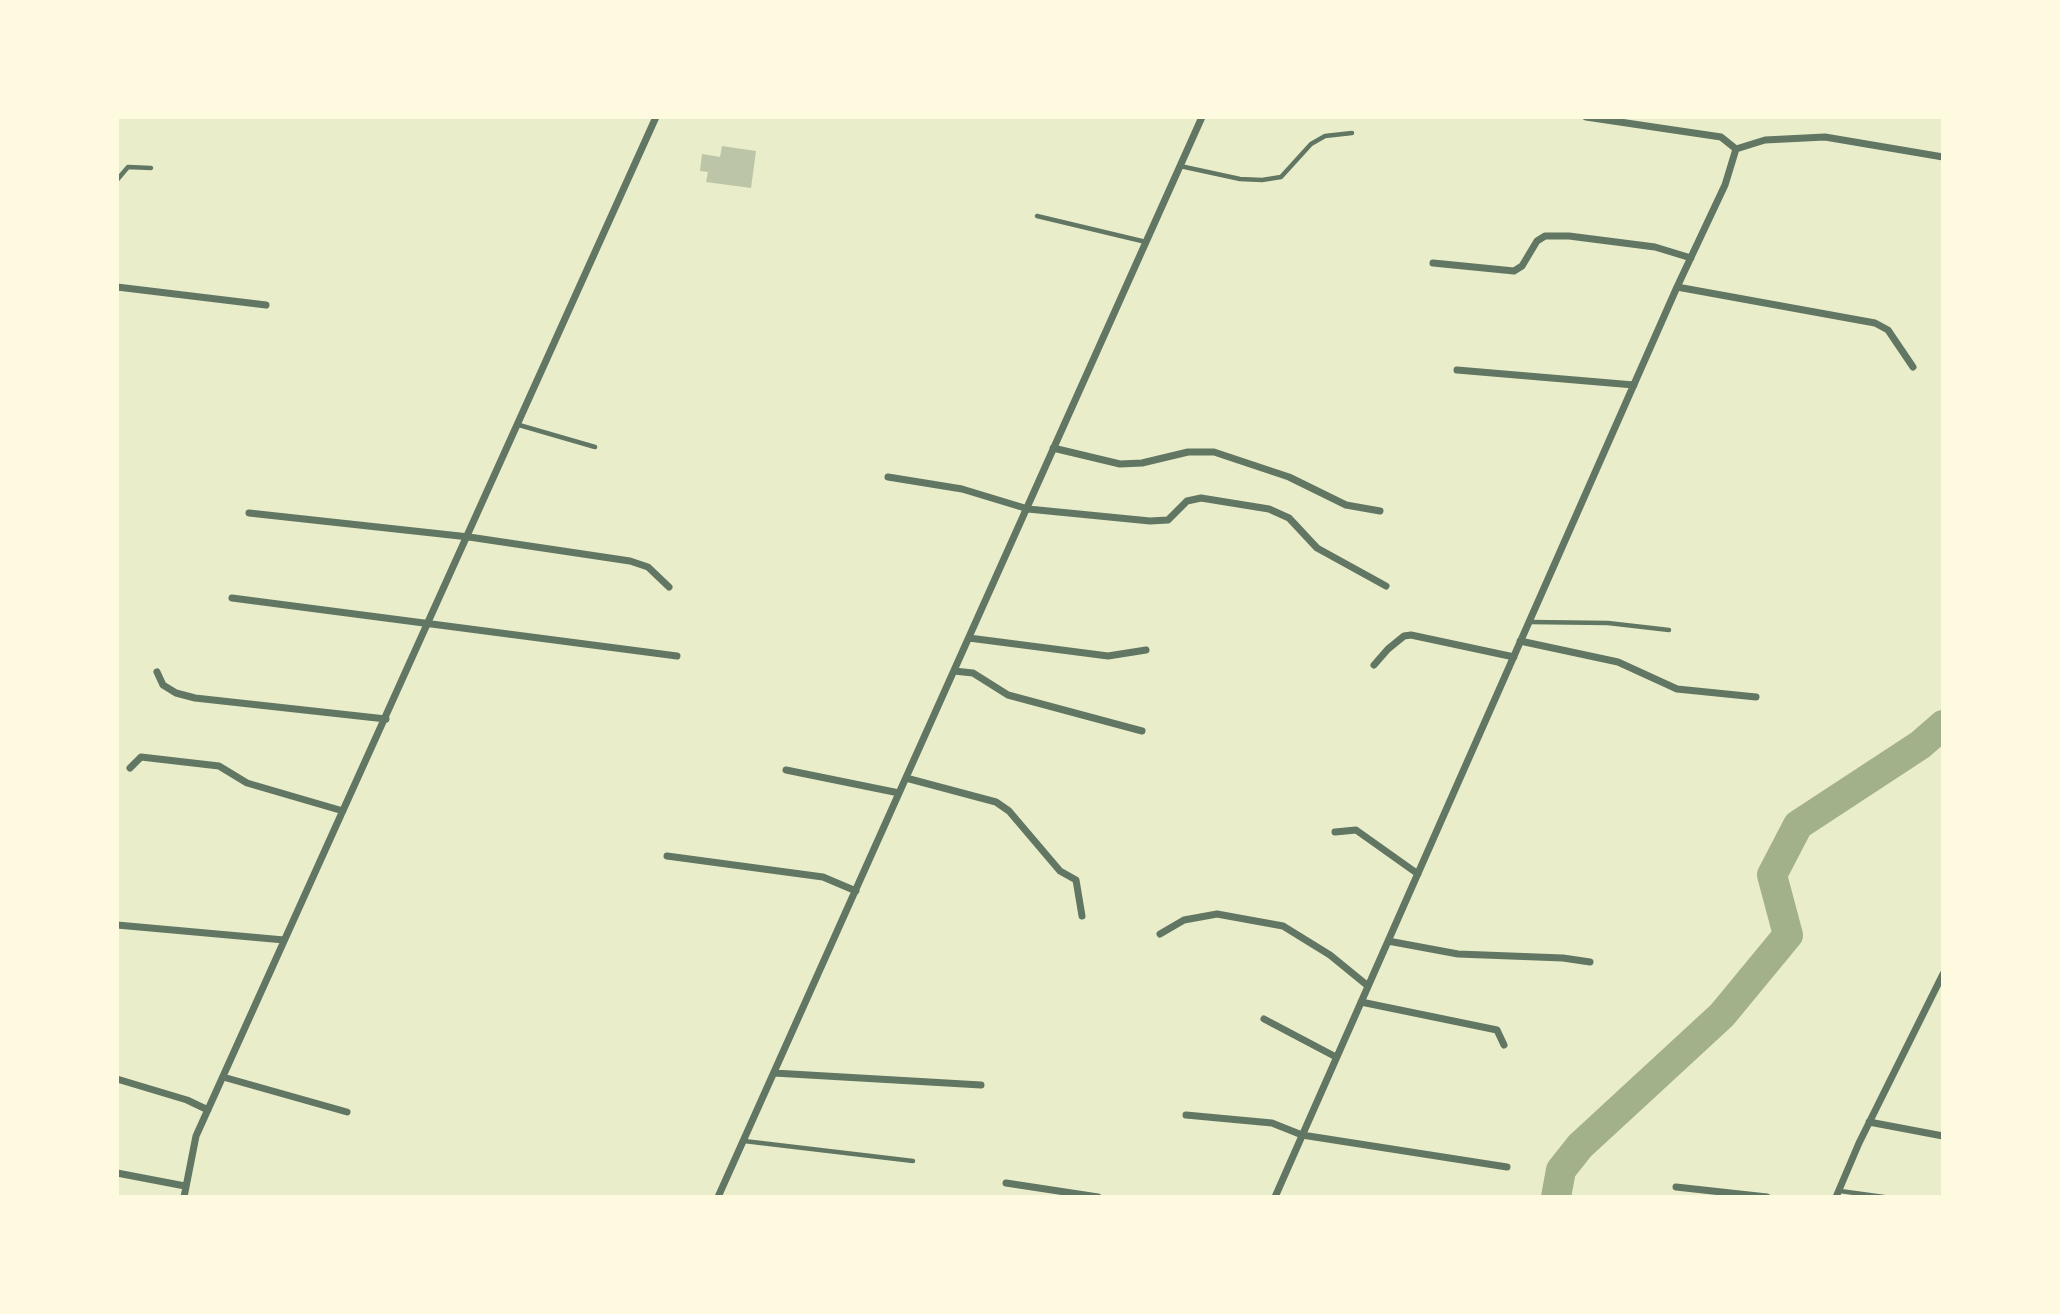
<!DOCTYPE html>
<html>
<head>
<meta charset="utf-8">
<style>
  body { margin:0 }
  #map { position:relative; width:2060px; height:1314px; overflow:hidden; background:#e9edc9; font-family:"Source Sans 3",sans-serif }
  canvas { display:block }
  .frame { position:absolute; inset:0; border:119px solid #fefae0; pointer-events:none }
</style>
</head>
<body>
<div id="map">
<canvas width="2060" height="1314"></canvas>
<div class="frame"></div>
</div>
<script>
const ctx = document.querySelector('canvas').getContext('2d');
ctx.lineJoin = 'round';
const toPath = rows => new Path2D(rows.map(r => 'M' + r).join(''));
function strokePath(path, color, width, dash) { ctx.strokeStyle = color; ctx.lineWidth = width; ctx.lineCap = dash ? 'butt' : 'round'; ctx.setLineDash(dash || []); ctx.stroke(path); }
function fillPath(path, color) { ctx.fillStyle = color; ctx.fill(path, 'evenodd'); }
strokePath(toPath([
  [1556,1197,1561,1170,1580,1146,1722,1015,1788,935,1772,875,1798,825,1920,745,1943,725]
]), '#a3b18a', 30);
fillPath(toPath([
  [722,146,756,151,751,188,706,182,708,172,700,171,702,154,720,157]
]), '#bcc5a7');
strokePath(toPath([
  [1180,166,1240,179,1262,180,1281,177,1311,144,1325,136,1352,133],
  [117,180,128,167,151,168],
  [1037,216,1146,242],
  [519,425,595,447],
  [1530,622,1608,623,1669,630],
  [744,1141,913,1161],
  [1840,1191,1884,1197]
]), '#617663', 4.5);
strokePath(toPath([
  [1586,117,1721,137,1736,149],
  [1736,149,1765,140,1825,137,1943,157],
  [1433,263,1514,271,1522,266,1537,241,1545,236,1569,236,1655,247,1691,258],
  [117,287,266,305],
  [1677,287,1875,323,1888,330,1913,367],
  [1457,370,1634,385],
  [1053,448,1120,464,1142,463,1188,452,1214,452,1289,477,1346,505,1380,511],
  [888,477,962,489,1028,509,1150,521,1168,520,1187,501,1201,498,1269,509,1289,518,1317,548,1386,586],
  [249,513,469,537,630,561,648,567,669,587],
  [232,598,677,656],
  [969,638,1108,656,1146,650],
  [1520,641,1618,662,1677,689,1756,697],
  [1374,665,1388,649,1404,636,1411,635,1514,657],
  [954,671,973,673,1008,695,1142,731],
  [157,672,163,685,176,693,195,698,386,719],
  [130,768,141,757,219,766,247,783,343,811],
  [786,770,899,793],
  [906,778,996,802,1009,811,1060,871,1076,880,1082,916],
  [1335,832,1356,830,1418,874],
  [667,856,823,877,856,891],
  [117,925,284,940],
  [1160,934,1184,920,1217,914,1283,926,1330,955,1368,986],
  [1388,941,1458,954,1563,958,1590,962],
  [1361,1002,1497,1030,1504,1045],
  [1264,1019,1336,1057],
  [774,1073,981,1085],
  [223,1077,347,1112],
  [117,1079,187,1100,208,1110],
  [1186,1115,1272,1123,1302,1135,1507,1167],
  [1869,1122,1943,1136],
  [117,1173,185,1186],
  [1006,1183,1098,1197],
  [1676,1187,1767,1197],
  [184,1197,196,1136,656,117],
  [718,1197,1202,117],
  [1275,1197,1677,287,1725,185,1736,149],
  [1836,1197,1859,1143,1943,974]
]), '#617663', 7);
</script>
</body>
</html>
